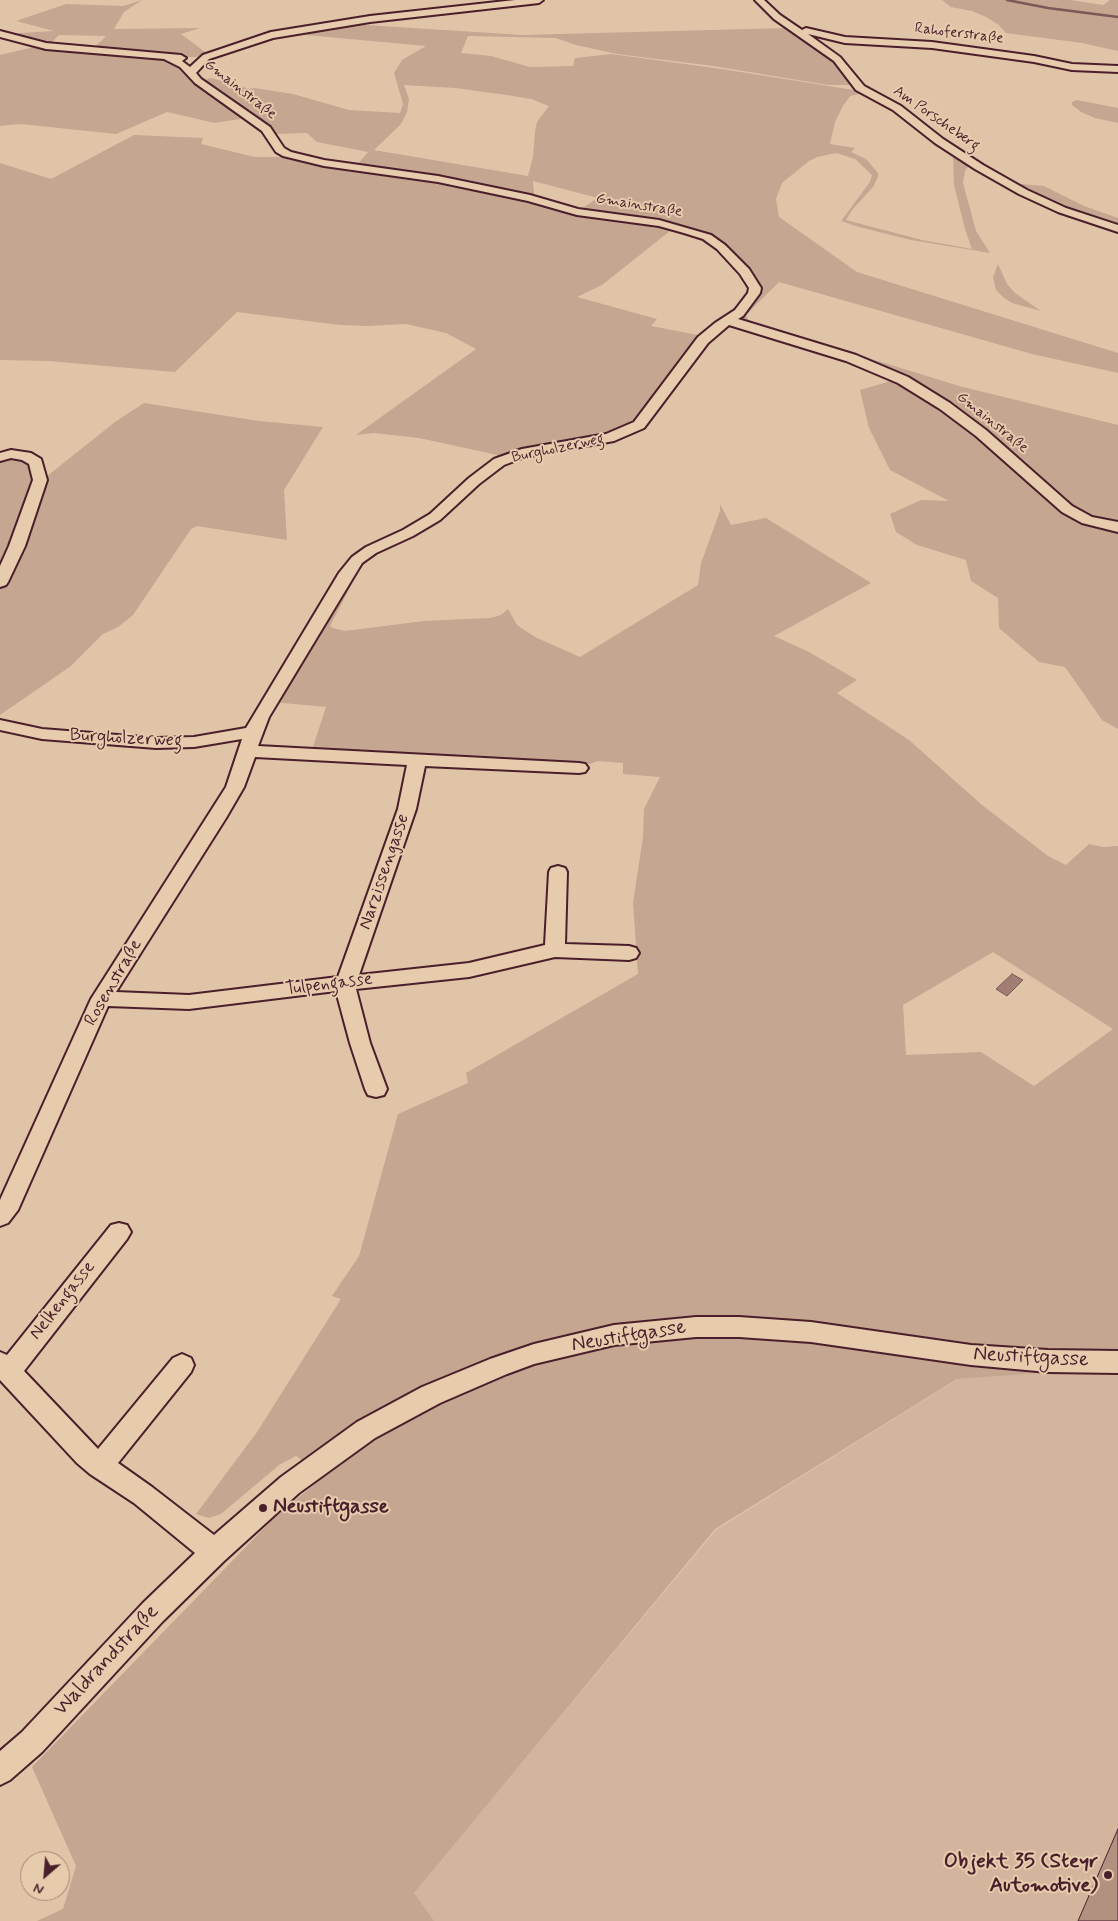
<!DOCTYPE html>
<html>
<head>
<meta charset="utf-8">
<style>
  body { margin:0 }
  #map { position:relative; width:1118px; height:1921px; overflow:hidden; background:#e0c4a8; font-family:Mynerve,sans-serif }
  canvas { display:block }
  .north { position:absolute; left:20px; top:1851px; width:50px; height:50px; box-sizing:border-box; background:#e6cbad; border:1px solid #a88679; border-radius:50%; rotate:207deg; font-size:14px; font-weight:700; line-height:20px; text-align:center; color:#4a1f2b }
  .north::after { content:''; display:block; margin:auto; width:18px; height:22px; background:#4a1f2b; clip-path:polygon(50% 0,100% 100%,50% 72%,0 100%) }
</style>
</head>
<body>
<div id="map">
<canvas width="1118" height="1921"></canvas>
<div class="north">N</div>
</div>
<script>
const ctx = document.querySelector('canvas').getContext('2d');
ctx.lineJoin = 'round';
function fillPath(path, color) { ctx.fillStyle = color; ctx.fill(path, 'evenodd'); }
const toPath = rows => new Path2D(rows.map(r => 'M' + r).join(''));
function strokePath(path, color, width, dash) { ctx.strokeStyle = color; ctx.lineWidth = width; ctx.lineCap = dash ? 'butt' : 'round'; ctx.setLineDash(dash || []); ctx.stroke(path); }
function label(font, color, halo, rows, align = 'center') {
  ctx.font = font + ' Mynerve,sans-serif'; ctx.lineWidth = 4; ctx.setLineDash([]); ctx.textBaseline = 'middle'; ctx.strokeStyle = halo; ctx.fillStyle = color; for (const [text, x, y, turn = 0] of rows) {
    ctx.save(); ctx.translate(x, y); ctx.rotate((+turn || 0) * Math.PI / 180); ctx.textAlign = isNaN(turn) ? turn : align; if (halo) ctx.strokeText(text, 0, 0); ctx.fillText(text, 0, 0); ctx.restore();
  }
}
fillPath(toPath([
  [1118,1365,1118,1921,433,1921,413,1893,716,1530,958,1379]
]), '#d2b59c');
fillPath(toPath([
  [142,0,124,12,114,29,200,28,181,34,209,55,194,57,172,57,93,49,106,36,59,35,49,45,4,34,54,31,16,21,66,4,123,6],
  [942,0,1070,0,1103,5,1110,0,1118,0,1118,51,1082,43,1006,33,999,25,986,17,972,11,951,7],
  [350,24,522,35,787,28,830,56,854,85,828,85,713,66,617,54,576,45,556,38,468,36,461,53,491,56,530,67,573,66,575,58,611,54,722,69,860,91,863,93,850,96,843,106,835,122,830,144,855,148,851,152,866,159,878,173,878,177,873,187,852,210,846,220,922,240,972,249,965,229,954,185,953,156,949,149,970,163,965,171,963,183,976,231,990,253,911,240,859,227,841,221,870,182,872,175,855,159,836,153,817,157,809,161,782,183,776,199,779,217,857,272,1118,353,1118,373,1032,354,779,282,746,315,749,321,959,386,1118,425,1118,522,1091,517,1077,509,955,409,911,381,750,326,742,317,758,291,709,236,665,223,578,211,598,198,533,181,534,194,521,195,356,166,368,152,317,142,307,133,274,134,201,81,211,78,250,89,254,88,293,94,349,110,400,113,403,104,394,73,402,60,426,46,295,34,279,36,255,42,228,53,225,52,262,38],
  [404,85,455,88,507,95,531,99,549,106,537,122,535,132,533,157,528,176,374,150,401,124,407,112,409,99],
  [38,46,167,60,176,64,246,118,215,123,167,112,116,134,21,124,0,126,0,55],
  [1077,100,1118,108,1118,123,1095,118,1081,112,1072,105,1072,102],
  [134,135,203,138,201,144,255,157,291,157,404,174,515,196,570,212,675,227,602,285,577,297,657,319,651,326,703,336,643,414,625,430,502,456,419,438,374,433,356,435,476,349,446,333,406,324,368,326,340,325,237,312,175,372,48,361,0,360,0,163,51,179],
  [1010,183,1044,186,1084,206,1118,218,1118,228,1084,218],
  [998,264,1007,284,1015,293,1041,311,1012,303,1003,297,996,290,993,277],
  [894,380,942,407,1075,518,1118,529,1118,729,1102,720,1065,667,1039,662,999,628,998,598,971,581,966,560,917,545,896,532,890,514,921,500,949,501,890,470,869,428,860,390],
  [144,403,259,421,323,427,284,490,287,540,197,526,191,529,133,615,118,627,103,634,71,666,0,715,0,455,30,453,44,461,46,477,115,422],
  [720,504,731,525,766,518,871,583,774,636,809,652,857,680,837,693,909,740,982,805,1048,856,1066,865,1089,844,1103,847,1118,846,1118,1367,957,1379,715,1529,414,1893,434,1921,37,1921,63,1909,76,1866,32,1767,272,1520,324,1476,296,1456,279,1465,221,1514,209,1518,196,1514,257,1432,341,1299,332,1296,359,1256,398,1114,468,1083,466,1073,638,974,633,903,643,837,644,809,660,777,623,774,623,763,598,761,590,764,312,750,326,707,273,702,358,566,356,576,330,626,333,628,345,631,424,621,490,618,501,615,508,609,517,625,535,637,580,657,698,585,701,563,720,511],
  [993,952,1113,1029,1034,1086,981,1052,906,1055,903,1005]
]), '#c4a691');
const water = toPath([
  [1012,974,1023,980,1007,996,996,989,1012,974]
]);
fillPath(water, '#a07e73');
strokePath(water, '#7e5856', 1);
strokePath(toPath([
  [1007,0,1048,8,1118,17]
]), '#7e5856', 2.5);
const building = toPath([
  [1118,1829,1118,1921,1078,1921,1118,1829]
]);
fillPath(building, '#b29181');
strokePath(building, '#4a1f2b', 1);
const minor = toPath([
  [515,0,543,0,539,3,370,22,273,38,209,59,196,73,201,79,270,127,284,148,291,152,324,160,438,176,530,195,578,209,659,220,711,235,725,245,749,269,761,288,760,293,743,316,738,319,856,355,908,377,950,403,986,430,1072,506,1092,517,1118,522,1118,532,1082,523,1062,512,976,436,940,409,898,383,846,361,729,325,708,343,644,428,614,441,525,457,504,465,479,484,440,520,413,536,376,553,362,563,269,717,258,746,579,763,585,764,588,768,585,772,579,773,425,766,416,809,359,975,469,963,545,945,549,872,551,868,558,866,565,868,567,872,565,944,629,946,636,948,639,953,636,958,629,960,555,957,469,977,356,989,370,1043,387,1089,384,1095,376,1097,368,1095,365,1089,350,1043,336,991,189,1009,108,1006,18,1210,8,1223,0,1226,0,1200,91,999,226,787,242,739,194,747,156,748,42,739,0,730,0,720,42,729,156,738,194,737,246,728,339,573,352,557,366,547,403,530,430,514,469,478,494,459,522,449,606,434,634,422,698,337,715,323,735,310,748,293,749,288,740,274,717,249,703,239,684,233,659,226,577,215,528,201,438,182,324,166,283,156,276,152,262,131,195,83,180,67,164,59,46,49,0,37,0,31,46,43,181,55,186,58,182,61,190,67,203,55,271,32,370,16,515,0],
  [255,757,407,765,398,809,338,977,189,995,116,992,226,818,244,787,255,757],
  [755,0,764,0,780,15,802,30,806,28,845,37,932,42,1034,56,1072,64,1118,66,1118,72,1072,70,1034,62,932,48,845,43,808,34,840,57,864,86,901,106,943,139,983,165,1027,190,1066,208,1118,225,1118,232,1058,212,1019,194,975,169,935,143,893,110,856,90,834,61,774,19,755,0],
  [11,450,31,453,41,459,47,480,25,546,8,582,6,585,0,587,0,566,9,546,33,480,29,464,22,460,11,458,0,461,0,453,11,450],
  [119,1223,127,1225,131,1232,127,1239,24,1371,98,1449,173,1358,182,1354,191,1358,194,1365,191,1372,118,1463,152,1487,214,1535,281,1477,357,1422,422,1387,490,1359,534,1344,614,1325,696,1317,739,1317,811,1322,971,1345,1048,1350,1118,1351,1118,1373,1048,1372,971,1365,811,1342,739,1337,696,1337,614,1345,534,1364,507,1374,440,1403,375,1438,299,1493,224,1561,163,1621,42,1752,10,1780,0,1785,0,1751,22,1732,143,1603,195,1553,134,1503,90,1474,77,1463,0,1380,0,1352,7,1355,111,1225,119,1223]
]);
strokePath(minor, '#4a1f2b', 4);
fillPath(minor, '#e6cbad');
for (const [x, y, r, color] of [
  [263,1508,5,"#4a1f2b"],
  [1108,1875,5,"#4a1f2b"]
]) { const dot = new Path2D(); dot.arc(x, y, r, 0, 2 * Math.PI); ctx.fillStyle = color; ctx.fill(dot); strokePath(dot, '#e6cbad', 2); }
label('15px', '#4a1f2b', '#e6cbad', [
  ["Rahoferstraße",959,34,7],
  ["Gmainstraße",240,90,38],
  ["Am Porscheberg",936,119,35],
  ["Gmainstraße",639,206,9],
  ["Gmainstraße",992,423,39],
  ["Burgholzerweg",558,449,-12]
]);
label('18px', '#4a1f2b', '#e6cbad', [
  ["Burgholzerweg",126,739,3],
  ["Narzissengasse",385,872,-71],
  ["Rosenstraße",114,983,-60],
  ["Tulpengasse",329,985,-7],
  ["Nelkengasse",63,1301,-52]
]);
label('21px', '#4a1f2b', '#e6cbad', [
  ["Neustiftgasse",629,1337,-9],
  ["Neustiftgasse",1031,1358,3],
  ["Waldrandstraße",107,1661,-47]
]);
label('bold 21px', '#4a1f2b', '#e6cbad', [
  ["Neustiftgasse",273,1508],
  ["Objekt 35 (Steyr",1098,1863,"right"],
  ["Automotive)",1098,1887,"right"]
], 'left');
</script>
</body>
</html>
